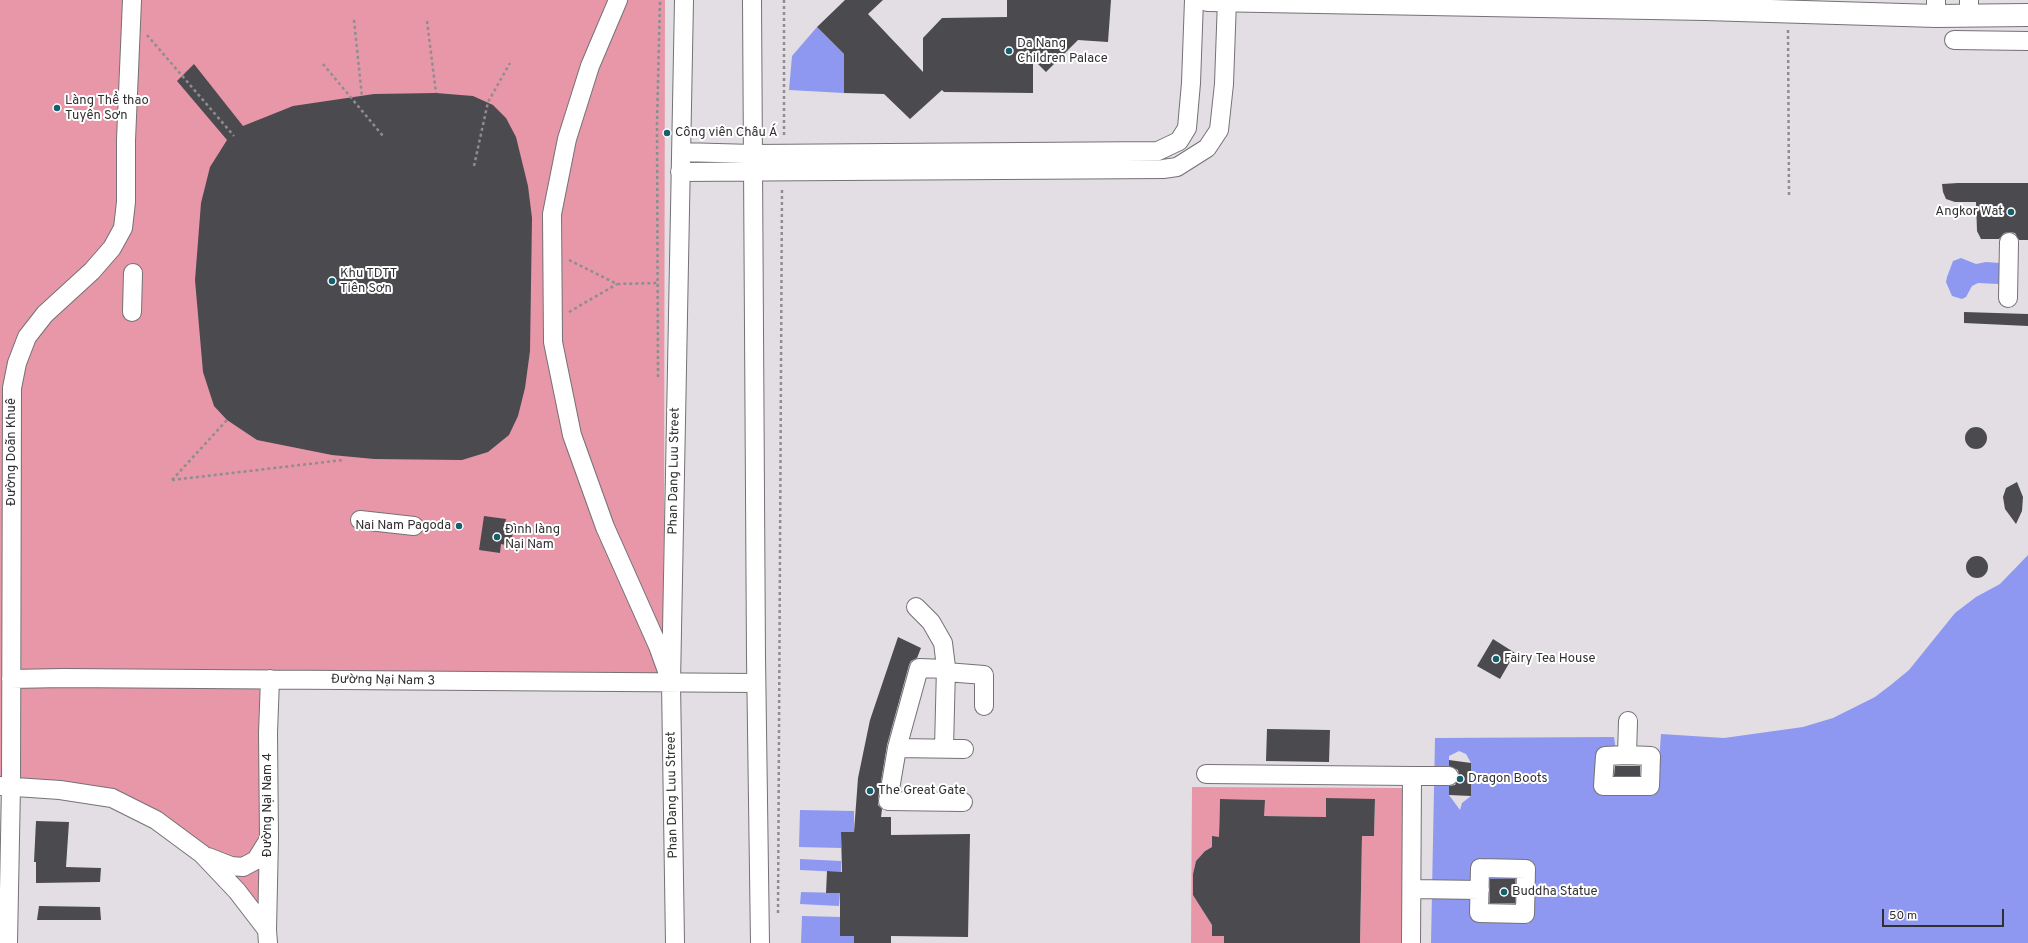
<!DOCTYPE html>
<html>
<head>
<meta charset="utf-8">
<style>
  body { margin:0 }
  #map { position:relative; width:2028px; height:943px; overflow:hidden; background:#e3dee3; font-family:Overpass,sans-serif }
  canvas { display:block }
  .scale { position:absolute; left:1882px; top:909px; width:122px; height:18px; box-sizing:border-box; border:2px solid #312f31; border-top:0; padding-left:5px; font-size:12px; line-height:14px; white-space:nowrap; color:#312f31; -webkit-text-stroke:3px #fff; paint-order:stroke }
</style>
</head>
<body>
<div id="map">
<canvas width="2028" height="943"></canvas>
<div class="scale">50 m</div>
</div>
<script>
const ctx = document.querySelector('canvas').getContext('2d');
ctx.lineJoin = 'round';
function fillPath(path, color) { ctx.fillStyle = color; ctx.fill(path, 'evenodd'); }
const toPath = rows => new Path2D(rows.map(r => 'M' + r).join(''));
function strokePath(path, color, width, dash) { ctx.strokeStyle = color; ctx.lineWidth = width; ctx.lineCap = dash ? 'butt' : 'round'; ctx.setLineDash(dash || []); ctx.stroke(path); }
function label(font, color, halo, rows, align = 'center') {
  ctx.font = font + ' Overpass,sans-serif'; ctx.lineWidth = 4; ctx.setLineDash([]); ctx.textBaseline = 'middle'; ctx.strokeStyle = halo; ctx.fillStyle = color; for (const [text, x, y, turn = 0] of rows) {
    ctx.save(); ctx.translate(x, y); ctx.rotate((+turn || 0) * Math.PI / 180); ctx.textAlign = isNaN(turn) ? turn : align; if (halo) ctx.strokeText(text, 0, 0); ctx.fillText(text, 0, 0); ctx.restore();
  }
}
fillPath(toPath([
  [0,0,665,0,664,534,662,675,265,672,259,911,114,791,0,779],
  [1192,787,1403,788,1402,943,1360,943,1362,836,1374,836,1375,799,1326,799,1326,817,1264,816,1264,800,1220,799,1219,830,1224,837,1212,837,1212,847,1205,851,1196,861,1193,874,1193,894,1212,925,1224,936,1224,943,1191,943]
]), '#e797a7');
fillPath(toPath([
  [817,27,844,54,844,93,789,90,792,56],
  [1961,258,1976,264,1986,262,2000,263,1999,284,1978,283,1972,286,1966,297,1962,299,1952,296,1946,282,1947,277,1953,261],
  [2028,555,2028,943,1431,943,1435,738,1614,737,1616,751,1597,751,1598,792,1657,791,1661,734,1724,738,1803,727,1833,718,1875,697,1892,684,1909,670,1955,613,1976,597,2000,584],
  [800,810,854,811,854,832,841,832,841,848,799,847],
  [800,859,841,861,841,872,800,870],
  [801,892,840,893,839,906,800,904],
  [802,916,841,917,840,936,854,936,854,943,801,943]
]), '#8e98f0');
fillPath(toPath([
  [1459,751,1466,754,1471,763,1471,796,1462,803,1460,810,1449,795,1449,756]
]), '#e3dee3');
fillPath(toPath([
  [845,0,883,0,868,14,923,72,923,38,942,18,1007,17,1007,0,1111,0,1108,42,1078,40,1046,72,1033,59,1033,93,944,92,942,90,910,119,884,94,844,93,844,54,817,27],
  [194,64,243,126,293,106,374,94,436,93,473,96,493,105,506,118,516,137,528,186,532,218,530,351,525,388,518,416,509,435,488,452,462,460,374,459,332,455,257,440,227,420,214,406,203,372,195,280,201,203,210,167,227,140,177,81],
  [1958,183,2028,183,2028,240,2019,240,2015,233,2010,232,2004,233,1999,239,1981,239,1977,231,1976,202,1955,202,1946,199,1943,192,1942,184],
  [1964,312,2028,314,2028,326,1964,323],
  '1965 438a11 11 0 1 1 22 0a11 11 0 1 1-22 0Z',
  [2017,482,2023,497,2022,511,2016,524,2005,509,2003,497,2006,488],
  [484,516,506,519,504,529,513,530,511,546,501,544,500,553,479,550],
  '1966 567a11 11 0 1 1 22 0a11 11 0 1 1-22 0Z',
  [898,637,921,648,917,658,911,661,909,665,887,745,878,799,878,805,882,809,881,817,891,817,891,835,970,834,968,937,891,936,891,943,854,943,854,936,840,936,840,893,826,893,827,871,842,872,841,832,854,832,858,778,870,720],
  [1493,639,1515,653,1500,679,1477,666],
  [1267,729,1330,730,1329,762,1266,761],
  [1449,760,1471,763,1471,796,1449,795,1449,786,1455,785,1459,776,1458,770,1449,766],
  [1615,766,1640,766,1640,776,1614,776],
  [1326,798,1375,799,1374,836,1362,836,1360,943,1224,943,1224,936,1212,936,1212,925,1193,895,1193,874,1196,861,1205,851,1212,847,1212,836,1219,837,1220,799,1265,800,1264,816,1326,817],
  [36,821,69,822,66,867,101,868,100,882,36,883,36,862,34,862],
  [1490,879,1515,879,1515,903,1490,903],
  [39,906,100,907,101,920,37,920]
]), '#4b4a4f');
const minor = toPath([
  [618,0,590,66,567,139,552,214,553,342,572,435,605,527,658,646,667,671],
  [752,0,756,657,760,943],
  [1969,15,1969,0],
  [1936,16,1936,0],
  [1954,40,2028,41],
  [681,152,753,154,1158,151,1179,141,1187,128,1191,83,1194,0],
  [680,172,1163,169,1177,167,1207,148,1219,130,1224,84,1227,0],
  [2008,298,2009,242],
  [132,312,133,273],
  [360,520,414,526],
  [916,607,931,622,943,643,946,667,944,748],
  [946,669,919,668,897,748,888,801,963,802],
  [946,672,984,675,984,706],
  [11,679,63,678,756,683],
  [897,748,964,749],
  [1627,755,1651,756,1650,786,1603,786,1605,756,1627,755,1628,721],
  [1206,774,1412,776,1411,943],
  [1412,776,1449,776],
  [0,786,60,790,112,798,156,820,202,854,237,891,267,930,268,943],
  [208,857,231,866,243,867,256,860,269,839],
  [1480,868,1526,869,1525,914,1479,913,1480,868],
  [1412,889,1480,890],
  [267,930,269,838,268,733,270,679],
  [8,943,11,786,12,388,17,363,27,337,45,314,92,271,112,248,123,228,126,202,126,140,132,0],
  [675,943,671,683,684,0]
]);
const major = toPath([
  [1208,0,1705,9,1936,16,2028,15]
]);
strokePath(minor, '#757176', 20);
strokePath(major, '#757176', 24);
strokePath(toPath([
  [784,0,784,137],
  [354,20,362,97],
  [427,21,436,93],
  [1788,30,1789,195],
  [147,35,234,136],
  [323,64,383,136],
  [474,166,488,102,510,63],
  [569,260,617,284,658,283],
  [569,312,617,284],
  [658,377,657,123,660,0],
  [172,480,343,460],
  [172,480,227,420],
  [778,913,782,188]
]), '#908d90', 2.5, [3, 3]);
strokePath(minor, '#fff', 18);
strokePath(major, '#fff', 22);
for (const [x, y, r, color] of [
  [1009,51,4,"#14606c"],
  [57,108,4,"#14606c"],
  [667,133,4,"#14606c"],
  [2011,212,4,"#14606c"],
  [332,281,4,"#14606c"],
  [459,526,4,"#14606c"],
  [497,537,4,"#14606c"],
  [1496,659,4,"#14606c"],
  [1460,779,4,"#14606c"],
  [870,791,4,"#14606c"],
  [1504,892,4,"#14606c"]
]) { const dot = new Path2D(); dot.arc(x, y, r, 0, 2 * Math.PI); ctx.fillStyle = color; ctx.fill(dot); strokePath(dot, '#fff', 1.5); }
label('13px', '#312f31', '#fff', [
  ["Da Nang",1017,44],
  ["Children Palace",1017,59],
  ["Làng Thể thao",65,101],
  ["Tuyên Sơn",65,116],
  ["Công viên Châu Á",675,133],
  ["Angkor Wat",2003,212,"right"],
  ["Khu TDTT",340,274],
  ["Tiên Sơn",340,289],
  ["Nai Nam Pagoda",451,526,"right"],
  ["Đình làng",505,530],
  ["Nại Nam",505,545],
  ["Fairy Tea House",1504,659],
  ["Dragon Boots",1468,779],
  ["The Great Gate",878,791],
  ["Buddha Statue",1512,892]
], 'left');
label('13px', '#312f31', '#fff', [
  ["Đường Doãn Khuê",12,452,-90],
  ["Phan Dang Luu Street",675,471,-89],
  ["Đường Nại Nam 3",383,681,1],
  ["Phan Dang Luu Street",673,795,-91],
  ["Đường Nại Nam 4",268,805,-90]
]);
</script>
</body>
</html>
